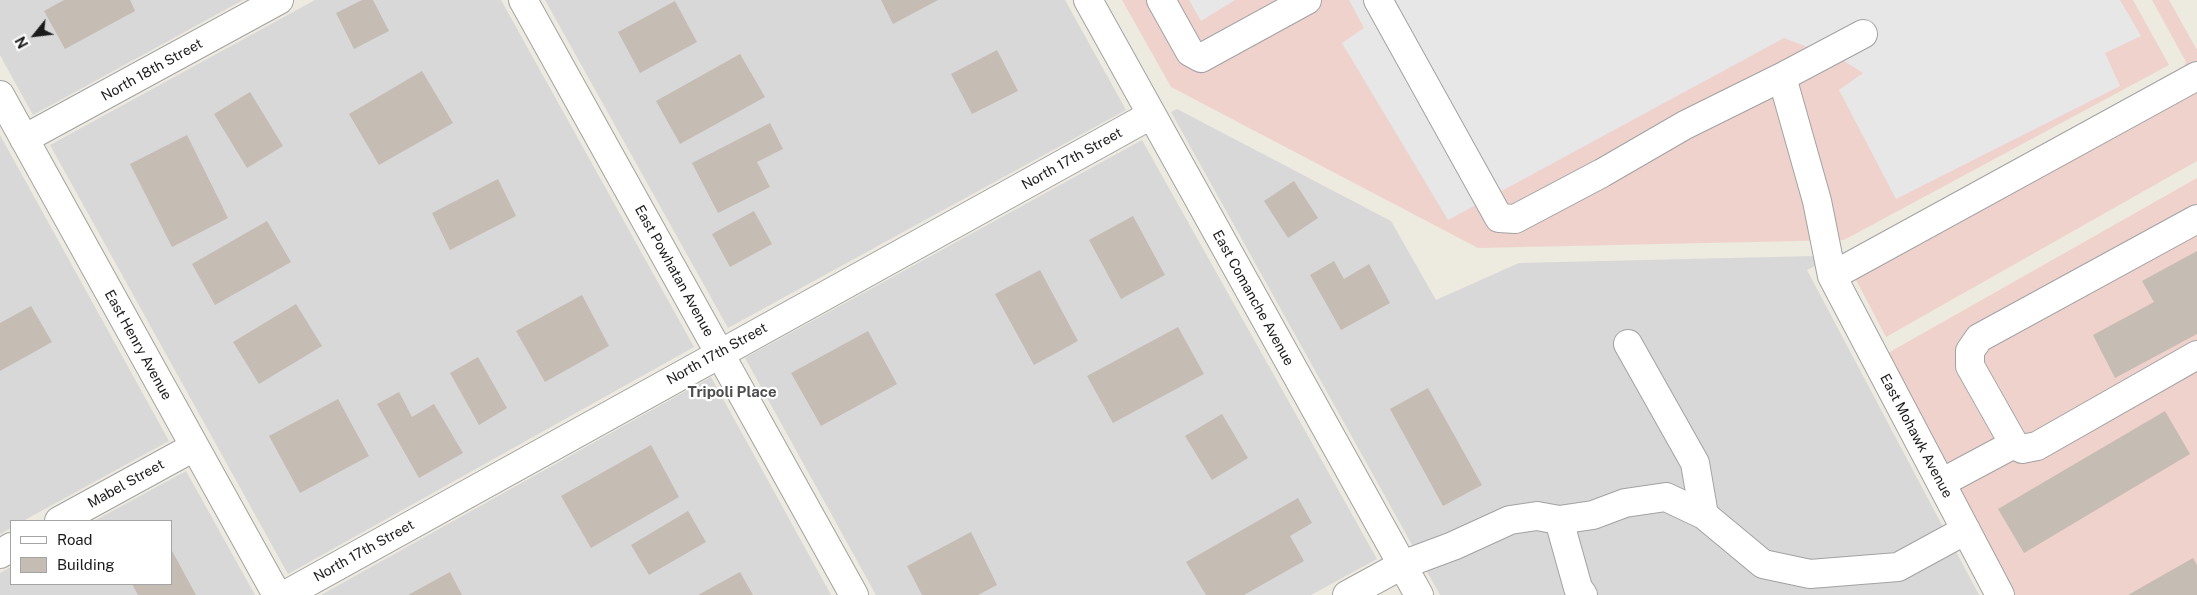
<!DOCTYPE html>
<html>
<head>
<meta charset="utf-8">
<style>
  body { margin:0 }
  #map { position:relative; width:2197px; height:595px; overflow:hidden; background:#edeadf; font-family:"Public Sans",sans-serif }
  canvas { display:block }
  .legend { position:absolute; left:10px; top:520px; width:162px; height:65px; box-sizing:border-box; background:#fff; border:1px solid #a4a4a4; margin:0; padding:6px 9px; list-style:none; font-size:15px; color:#1b1b1b }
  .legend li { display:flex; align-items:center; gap:10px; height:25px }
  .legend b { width:25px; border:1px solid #a4a4a4 }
  .north { position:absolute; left:10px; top:10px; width:50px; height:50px; -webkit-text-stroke:4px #fff; paint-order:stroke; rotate:241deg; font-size:14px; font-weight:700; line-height:20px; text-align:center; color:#1b1b1b }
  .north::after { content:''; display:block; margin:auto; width:18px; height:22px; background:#1b1b1b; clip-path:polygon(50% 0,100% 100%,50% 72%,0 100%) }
</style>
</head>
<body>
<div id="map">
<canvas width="2197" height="595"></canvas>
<ul class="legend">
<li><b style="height:6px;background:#fff"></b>Road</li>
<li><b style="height:14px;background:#c5bcb3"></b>Building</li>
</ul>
<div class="north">N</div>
</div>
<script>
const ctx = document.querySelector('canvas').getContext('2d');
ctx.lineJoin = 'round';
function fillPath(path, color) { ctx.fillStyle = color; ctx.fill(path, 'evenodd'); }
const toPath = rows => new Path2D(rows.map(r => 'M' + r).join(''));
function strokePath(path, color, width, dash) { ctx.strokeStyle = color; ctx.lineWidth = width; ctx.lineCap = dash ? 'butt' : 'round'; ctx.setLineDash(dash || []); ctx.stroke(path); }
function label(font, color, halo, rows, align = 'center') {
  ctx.font = font + ' "Public Sans",sans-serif'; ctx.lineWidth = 4.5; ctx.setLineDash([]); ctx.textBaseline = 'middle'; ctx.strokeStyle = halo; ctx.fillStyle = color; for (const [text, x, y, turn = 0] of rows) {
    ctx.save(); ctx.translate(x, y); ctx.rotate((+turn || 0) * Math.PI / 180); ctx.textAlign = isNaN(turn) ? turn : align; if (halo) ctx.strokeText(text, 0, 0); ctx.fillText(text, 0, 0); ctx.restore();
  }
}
fillPath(toPath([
  [0,0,243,0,33,115,0,55],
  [315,0,501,0,694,347,288,574,50,145],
  [545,0,1065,0,1126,110,728,328],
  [1177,109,1391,221,1436,300,1519,263,1815,256,1819,264,1807,270,1979,595,1440,595,1171,112],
  [0,135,169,441,23,521,11,521,11,528,0,534],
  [1142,140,1377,559,1311,595,876,595,745,358],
  [711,377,831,595,321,595],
  [186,471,255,595,0,595,0,573,11,567,11,584,171,584,171,521,94,521]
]), '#d9d8d8');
fillPath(toPath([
  [1122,0,2133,0,2169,65,1844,240,1478,248,1171,87],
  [2152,0,2169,0,2197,50,2197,161,1886,337,1843,255,2183,71,2186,62],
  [2197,178,2197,595,2015,595,1881,357]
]), '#f0d2cd');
fillPath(toPath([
  [1189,0,1235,0,1201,21],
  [1349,0,2120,0,2141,36,2105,53,2120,86,1896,199,1839,90,1863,73,1844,61,1784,38,1448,220,1342,43,1364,28]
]), '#e7e7e7');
fillPath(toPath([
  [64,0,130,0,135,11,65,49,44,11],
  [362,0,373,0,389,31,354,49,336,13],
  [881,0,938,0,893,24],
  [675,1,697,42,640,73,618,32],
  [997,50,1018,91,972,114,951,74],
  [740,54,765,97,680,144,656,101],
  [422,71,453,123,379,165,349,114],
  [250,92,283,146,247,168,214,114],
  [770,123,783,149,757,162,770,187,718,213,692,163],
  [187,135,228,218,172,247,130,164],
  [498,179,516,216,450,250,432,213],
  [1294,181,1318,218,1288,238,1264,201],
  [754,211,772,244,730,267,712,234],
  [1133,216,1165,275,1121,299,1089,240],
  [267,221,291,262,215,305,192,264],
  [2197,251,2197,334,2115,378,2093,335,2154,302,2142,281],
  [1334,261,1344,279,1369,264,1390,303,1341,330,1310,275],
  [1040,270,1078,341,1034,365,995,294],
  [582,295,609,346,545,382,516,331],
  [296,304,322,346,259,384,233,342],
  [31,306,52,342,0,371,0,323],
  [1178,327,1204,374,1113,423,1087,376],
  [868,331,897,384,821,426,791,373],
  [478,357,507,408,479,425,450,373],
  [1428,388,1482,485,1443,506,1390,409],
  [399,392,412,417,434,404,463,453,419,478,377,404],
  [338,399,369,456,300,493,269,436],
  [2165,411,2190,454,2024,553,1998,509],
  [1222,414,1248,458,1212,480,1185,436],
  [651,445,679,497,591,548,561,496],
  [1298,498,1312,523,1290,536,1304,561,1244,595,1206,595,1186,562],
  [688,511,706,542,649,575,631,545],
  [971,532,997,585,978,595,922,595,907,566],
  [171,549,196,595,138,595,132,584,171,584],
  [2193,558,2197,565,2197,595,2128,595],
  [450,572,462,595,408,595],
  [740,572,753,595,698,595]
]), '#c5bcb3');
const minor = toPath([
  [523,0,854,595],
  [1088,0,1419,595],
  [1161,0,1190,52,1201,58,1307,0],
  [1378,0,1499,218,1515,219,1602,173,1685,125,1782,77,1817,201,1832,276,2000,595],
  [1782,77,1863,34],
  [0,95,277,595],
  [24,139,279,0],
  [2197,219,1979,338,1970,351,1970,366,2014,444,2022,449,2037,446,2197,355],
  [1832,276,2197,76],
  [1628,344,1695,463,1704,515],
  [1941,483,2014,444],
  [1559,520,1578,588,1583,595],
  [59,521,194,447],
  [0,554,11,547],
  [285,595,1151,115],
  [1347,595,1402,565,1453,546,1510,520,1537,516,1559,520,1593,515,1625,503,1666,497,1704,515,1763,564,1810,574,1898,567,1966,530]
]);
strokePath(minor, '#a2a2a2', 30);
strokePath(minor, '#fff', 28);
label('14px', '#1b1b1b', '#fff', [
  ["North 18th Street",152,70,-29],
  ["North 17th Street",1072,159,-29],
  ["East Powhatan Avenue",674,271,61],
  ["East Comanche Avenue",1253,298,61],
  ["East Henry Avenue",138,345,61],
  ["North 17th Street",717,354,-29],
  ["East Mohawk Avenue",1916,436,62],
  ["Mabel Street",126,484,-29],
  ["North 17th Street",364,551,-29]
]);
label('bold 15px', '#4e4e4e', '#fff', [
  ["Tripoli Place",732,392]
]);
</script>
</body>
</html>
